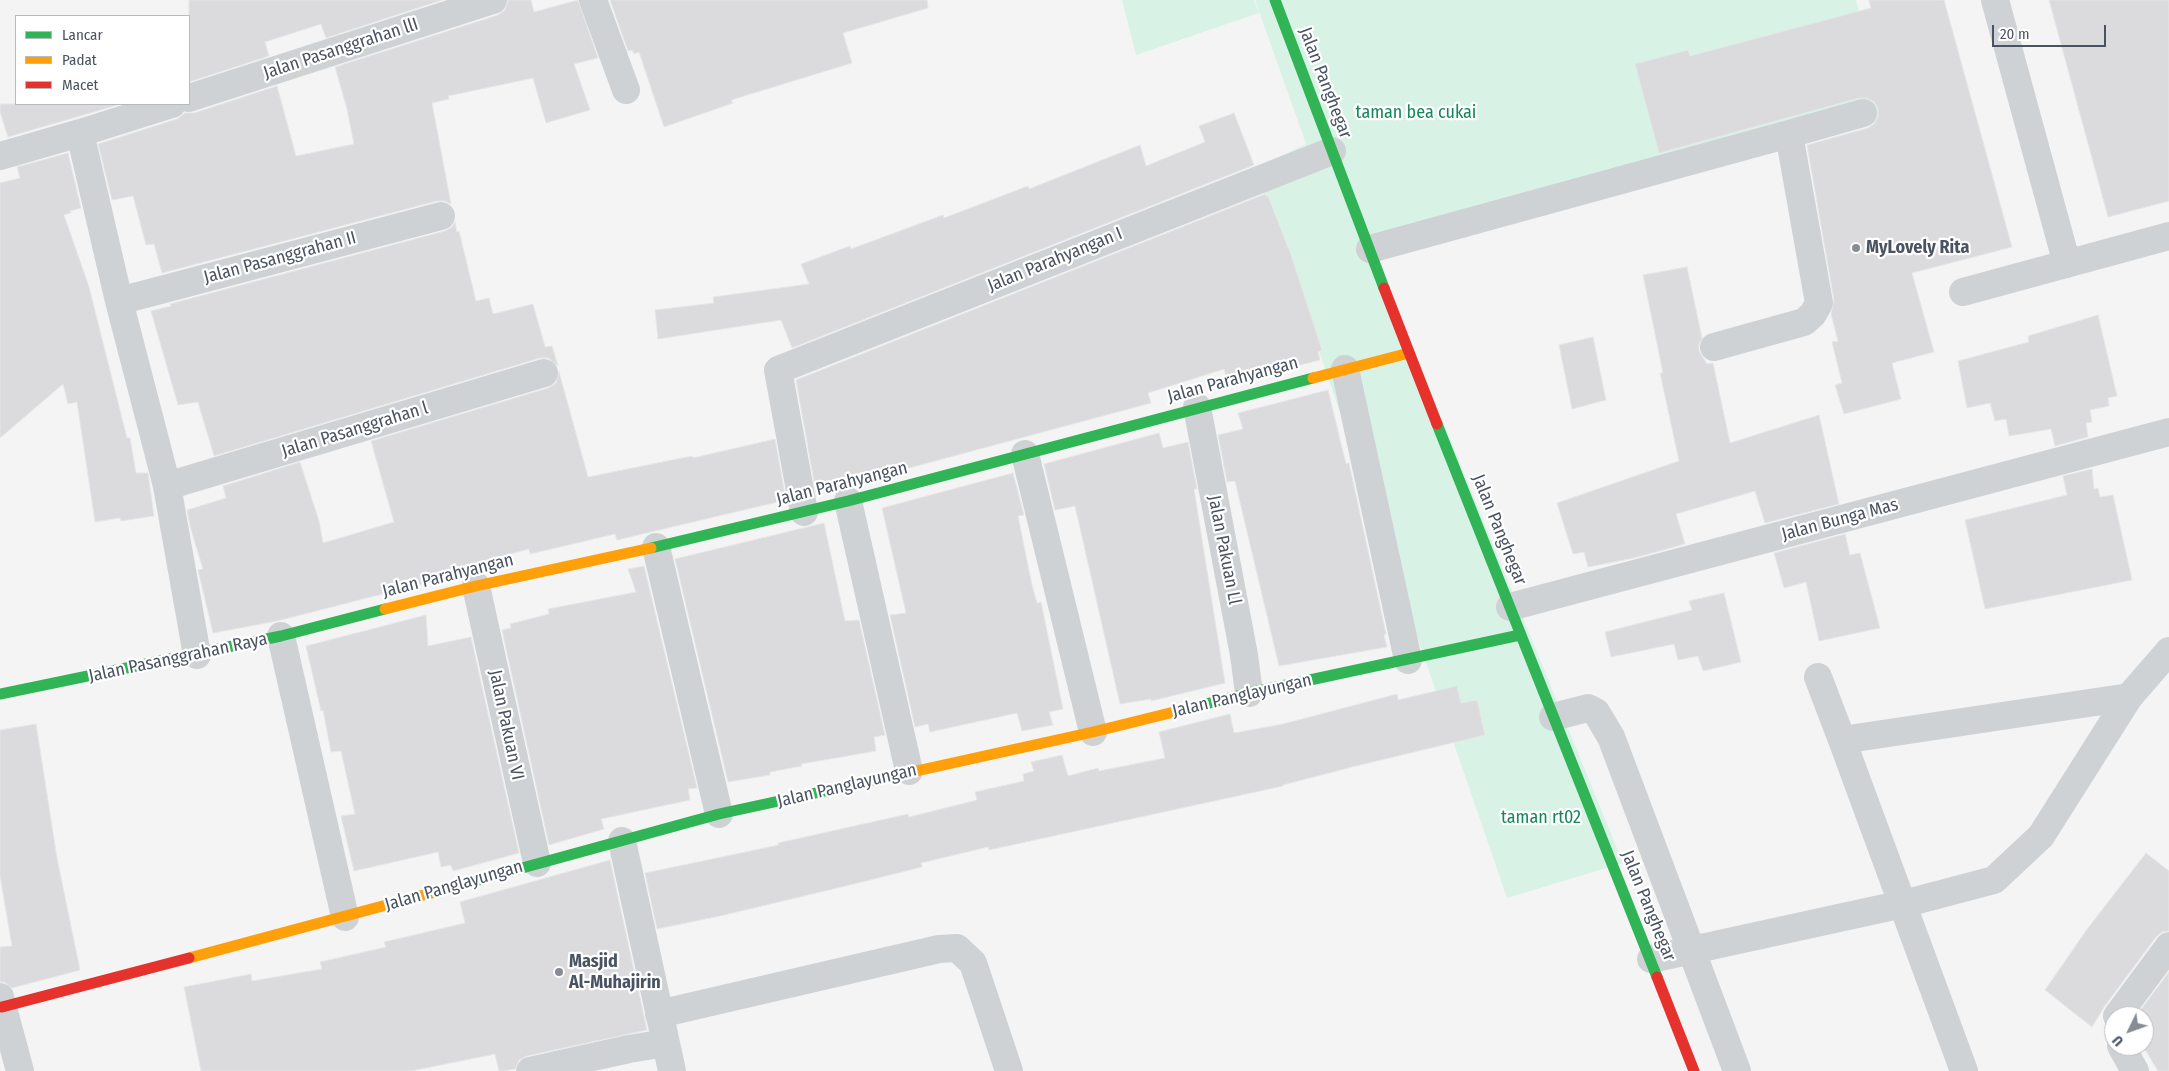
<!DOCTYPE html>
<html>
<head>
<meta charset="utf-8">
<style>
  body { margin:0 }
  #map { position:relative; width:2169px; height:1071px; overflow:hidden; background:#f4f4f4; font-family:"Fira Sans Condensed",sans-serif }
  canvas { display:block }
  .legend { position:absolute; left:15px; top:15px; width:175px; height:90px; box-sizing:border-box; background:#fff; border:1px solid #b7bac0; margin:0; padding:6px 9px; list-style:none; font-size:15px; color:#4a5361 }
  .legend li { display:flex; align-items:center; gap:10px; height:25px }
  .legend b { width:25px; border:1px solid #b7bac0 }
  .north { position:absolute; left:2104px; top:1006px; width:50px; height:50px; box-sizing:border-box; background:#fff; border:1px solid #b7bac0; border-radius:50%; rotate:228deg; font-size:14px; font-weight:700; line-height:20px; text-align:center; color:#4a5361 }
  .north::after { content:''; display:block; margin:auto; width:18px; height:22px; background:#868b94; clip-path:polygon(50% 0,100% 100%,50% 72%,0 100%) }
  .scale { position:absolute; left:1992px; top:25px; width:114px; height:22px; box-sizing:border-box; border:2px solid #4a5361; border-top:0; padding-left:6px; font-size:15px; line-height:18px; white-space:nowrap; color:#4a5361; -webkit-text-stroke:4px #fff; paint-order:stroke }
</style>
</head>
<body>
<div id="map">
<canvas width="2169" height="1071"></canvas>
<ul class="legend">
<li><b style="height:6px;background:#30b455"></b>Lancar</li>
<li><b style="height:6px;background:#ff9f0a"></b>Padat</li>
<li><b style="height:6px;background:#e5322d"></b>Macet</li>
</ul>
<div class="north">U</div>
<div class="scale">20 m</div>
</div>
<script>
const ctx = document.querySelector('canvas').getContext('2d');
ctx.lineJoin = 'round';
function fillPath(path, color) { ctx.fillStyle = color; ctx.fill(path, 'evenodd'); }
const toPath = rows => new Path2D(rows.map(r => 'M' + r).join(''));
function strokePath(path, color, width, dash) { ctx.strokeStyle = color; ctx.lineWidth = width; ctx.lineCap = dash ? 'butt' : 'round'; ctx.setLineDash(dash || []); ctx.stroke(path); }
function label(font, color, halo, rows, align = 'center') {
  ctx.font = font + ' "Fira Sans Condensed",sans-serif'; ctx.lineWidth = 4.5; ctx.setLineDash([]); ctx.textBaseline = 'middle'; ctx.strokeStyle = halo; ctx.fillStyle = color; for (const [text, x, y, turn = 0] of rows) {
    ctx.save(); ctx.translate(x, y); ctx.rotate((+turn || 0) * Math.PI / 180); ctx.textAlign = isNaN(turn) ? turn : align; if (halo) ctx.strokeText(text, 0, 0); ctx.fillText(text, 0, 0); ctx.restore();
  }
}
fillPath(toPath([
  [1122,0,1254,0,1259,13,1136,55],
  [1255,0,1856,0,1889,120,1369,240,1623,863,1507,898,1256,168,1306,144]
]), '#d8f3e6');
const building = toPath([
  [189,0,442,0,326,38,321,24,265,42,269,56,189,82,189,0],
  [508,0,531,0,534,12,578,0,598,58,574,64,590,110,546,123,533,78,448,96,449,99,432,103,451,204,445,201,437,201,162,273,154,244,146,245,133,196,112,200,98,144,177,119,185,113,194,113,277,86,296,156,354,144,347,109,335,67,498,15,505,10,508,0],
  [610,0,927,0,928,8,843,33,852,63,731,100,733,103,664,127,639,52,634,54,632,50,628,51,610,0],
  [1869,0,1944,0,2012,247,1912,273,1934,352,1892,363,1901,399,1844,414,1835,385,1842,383,1832,342,1838,341,1831,314,1834,300,1807,145,1868,128,1874,124,1878,117,1878,108,1874,102,1867,98,1859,98,1659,153,1635,64,1688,50,1690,56,1871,8,1869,0],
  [2049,0,2169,0,2169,201,2108,217,2049,0],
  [0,104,121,104,8,137,0,112,0,104],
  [1234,113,1254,165,792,348,781,320,658,339,655,310,714,303,713,297,809,284,801,264,850,246,851,249,943,215,944,218,1028,186,1029,189,1140,145,1146,166,1205,142,1199,126,1234,113],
  [68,153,81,208,70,211,71,213,64,215,89,287,127,438,130,438,136,473,148,473,154,516,121,521,120,518,95,522,77,402,68,404,63,384,0,438,0,183,20,178,17,167,68,153],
  [1265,194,1266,196,1268,196,1291,255,1322,350,1318,352,1320,360,1228,383,1224,369,1148,393,1151,403,816,493,796,380,1265,194],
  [455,222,457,232,459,231,476,301,489,298,493,314,533,304,545,347,552,346,558,366,548,358,540,358,214,456,198,402,178,405,151,311,171,306,170,304,445,231,452,227,455,222],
  [1687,267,1702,338,1699,344,1699,351,1707,364,1713,363,1730,443,1819,415,1839,504,1765,523,1755,491,1676,514,1685,544,1634,558,1588,567,1584,552,1573,554,1557,503,1679,461,1660,373,1663,373,1643,275,1687,267],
  [2098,315,2117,396,2108,398,2109,406,2090,410,2092,422,2086,423,2088,437,2055,446,2051,429,2009,436,2006,419,1995,421,1990,403,1967,408,1958,361,2029,342,2028,336,2098,315],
  [1593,337,1606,400,1572,409,1559,345,1593,337],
  [559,372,588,477,692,456,693,458,775,439,786,500,617,540,615,534,530,554,529,549,460,567,461,574,277,621,213,633,198,570,203,569,191,530,187,510,226,498,223,486,300,462,319,521,323,543,394,522,371,441,548,388,556,383,559,372],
  [1328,390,1346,464,1349,463,1386,634,1384,635,1387,647,1279,666,1235,481,1227,482,1218,435,1243,429,1238,413,1328,390],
  [1159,433,1163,448,1188,442,1197,489,1194,489,1225,683,1151,701,1151,699,1120,704,1075,506,1055,510,1044,464,1159,433],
  [2092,469,2094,489,2098,488,2100,497,2113,495,2132,580,1985,609,1965,520,2067,495,2063,476,2092,469],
  [1013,473,1024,515,1018,516,1032,585,1037,603,1041,602,1063,709,1049,712,1053,725,1022,731,1017,713,930,732,928,724,915,727,890,615,906,613,882,508,1013,473],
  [824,523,845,621,859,620,885,735,874,737,876,751,801,764,802,766,770,772,770,775,728,782,675,559,824,523],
  [1845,534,1850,555,1860,553,1880,628,1819,641,1806,582,1784,588,1774,553,1845,534],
  [644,566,697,788,688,789,690,800,601,819,604,829,549,845,502,630,511,628,510,624,549,614,548,609,636,592,628,569,644,566],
  [1724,593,1741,662,1703,671,1698,656,1678,660,1674,644,1611,657,1605,632,1692,610,1689,601,1724,593],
  [426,615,428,646,471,637,519,853,453,871,451,865,441,867,438,852,354,871,341,816,355,814,341,751,331,752,323,710,321,711,306,646,426,615],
  [1457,686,1461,703,1477,700,1485,735,1352,767,1283,785,1283,786,989,850,988,847,921,863,922,867,854,884,720,916,657,929,645,873,779,845,778,843,908,814,909,817,977,800,975,792,1024,781,1023,774,1034,771,1031,762,1062,755,1068,776,1098,768,1099,771,1165,758,1159,732,1230,714,1234,733,1283,724,1397,694,1398,700,1457,686],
  [36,724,57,858,80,970,12,988,4,982,0,982,0,947,12,946,0,876,0,730,36,724],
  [2146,853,2169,871,2169,931,2162,932,2156,937,2104,1007,2092,1027,2045,990,2088,928,2146,853],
  [610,860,647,1030,527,1056,519,1060,515,1069,504,1071,499,1071,495,1054,411,1071,201,1071,184,987,251,974,252,981,322,969,320,962,386,947,384,942,465,923,460,902,610,860],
  [2169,972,2169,1071,2158,1071,2143,1046,2144,1016,2136,1016,2169,972]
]);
fillPath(building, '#dbdbdd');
strokePath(building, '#e5e6e7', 1);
strokePath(toPath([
  [593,0,626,90],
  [1995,0,2067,264],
  [189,98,493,0],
  [80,133,172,104],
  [1789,134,1863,113],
  [0,156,80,133,119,301,167,486,197,655],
  [1370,249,1789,134,1819,303,1813,314,1804,322,1714,347],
  [1963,292,2169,236],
  [119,301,441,216],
  [1345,369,1408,660],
  [1197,407,1244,655,1249,693],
  [1025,454,1093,732],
  [167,486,544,373],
  [848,501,909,771],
  [804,512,778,370,1332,151],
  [656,547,719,814],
  [476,586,537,863],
  [1510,607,2169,432],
  [281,636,345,917],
  [1818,677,1842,740],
  [1553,717,1588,708,1596,712,1611,737,1737,1071],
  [622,841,672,1071],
  [1651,959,1903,904,1994,880,2041,836,2129,697,2169,651],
  [0,997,20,1071],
  [659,1014,939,949,957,948,973,963,1009,1071],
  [2117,1016,2169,946],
  [2121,1046,2135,1071],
  [530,1071,629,1049,665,1043],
  [1964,1071,1842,740,2129,697]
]), '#cfd2d5', 28);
strokePath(toPath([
  [1275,0,1384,288],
  [1437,424,1657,977],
  [651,548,848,501,1313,378],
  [0,694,281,636,385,609],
  [1186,709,1249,693,1520,635],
  [431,893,719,814,871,781]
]), '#30b455', 11);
strokePath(toPath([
  [1313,378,1409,353],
  [385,609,476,586,651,548],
  [871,781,1093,732,1186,709],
  [189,958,431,893]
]), '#ff9f0a', 11);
strokePath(toPath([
  [1384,288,1437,424],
  [1657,977,1694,1071],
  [2,1007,189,958]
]), '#e5322d', 11);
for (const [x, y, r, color] of [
  [1856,248,5,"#868b94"],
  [559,972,5,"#868b94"]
]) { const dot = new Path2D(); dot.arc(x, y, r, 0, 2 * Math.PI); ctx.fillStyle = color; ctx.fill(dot); strokePath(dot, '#fff', 2); }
label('18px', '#4a5361', '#fff', [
  ["Jalan Pasanggrahan llI",341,49,-18],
  ["Jalan Panghegar",1325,83,69],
  ["Jalan Pasanggrahan II",280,258,-15],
  ["Jalan Parahyangan I",1055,260,-22],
  ["Jalan Parahyangan",1233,380,-15],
  ["Jalan Pasanggrahan l",355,430,-17],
  ["Jalan Parahyangan",842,484,-14],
  ["Jalan Bunga Mas",1840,520,-15],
  ["Jalan Panghegar",1499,530,68],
  ["Jalan Pakuan Ll",1224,550,79],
  ["Jalan Parahyangan",448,576,-14],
  ["Jalan Pasanggrahan Raya",178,658,-12],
  ["Jalan Panglayungan",1242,696,-13],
  ["Jalan Pakuan VI",506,725,78],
  ["Jalan Panglayungan",847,786,-13],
  ["Jalan Panglayungan",454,886,-16],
  ["Jalan Panghegar",1648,906,68]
]);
label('18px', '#16875b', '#fff', [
  ["taman bea cukai",1416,113],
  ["taman rt02",1541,818]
]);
label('bold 18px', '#4a5361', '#fff', [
  ["MyLovely Rita",1866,248],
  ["Masjid",569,962],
  ["Al-Muhajirin",569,983]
], 'left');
</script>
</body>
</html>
